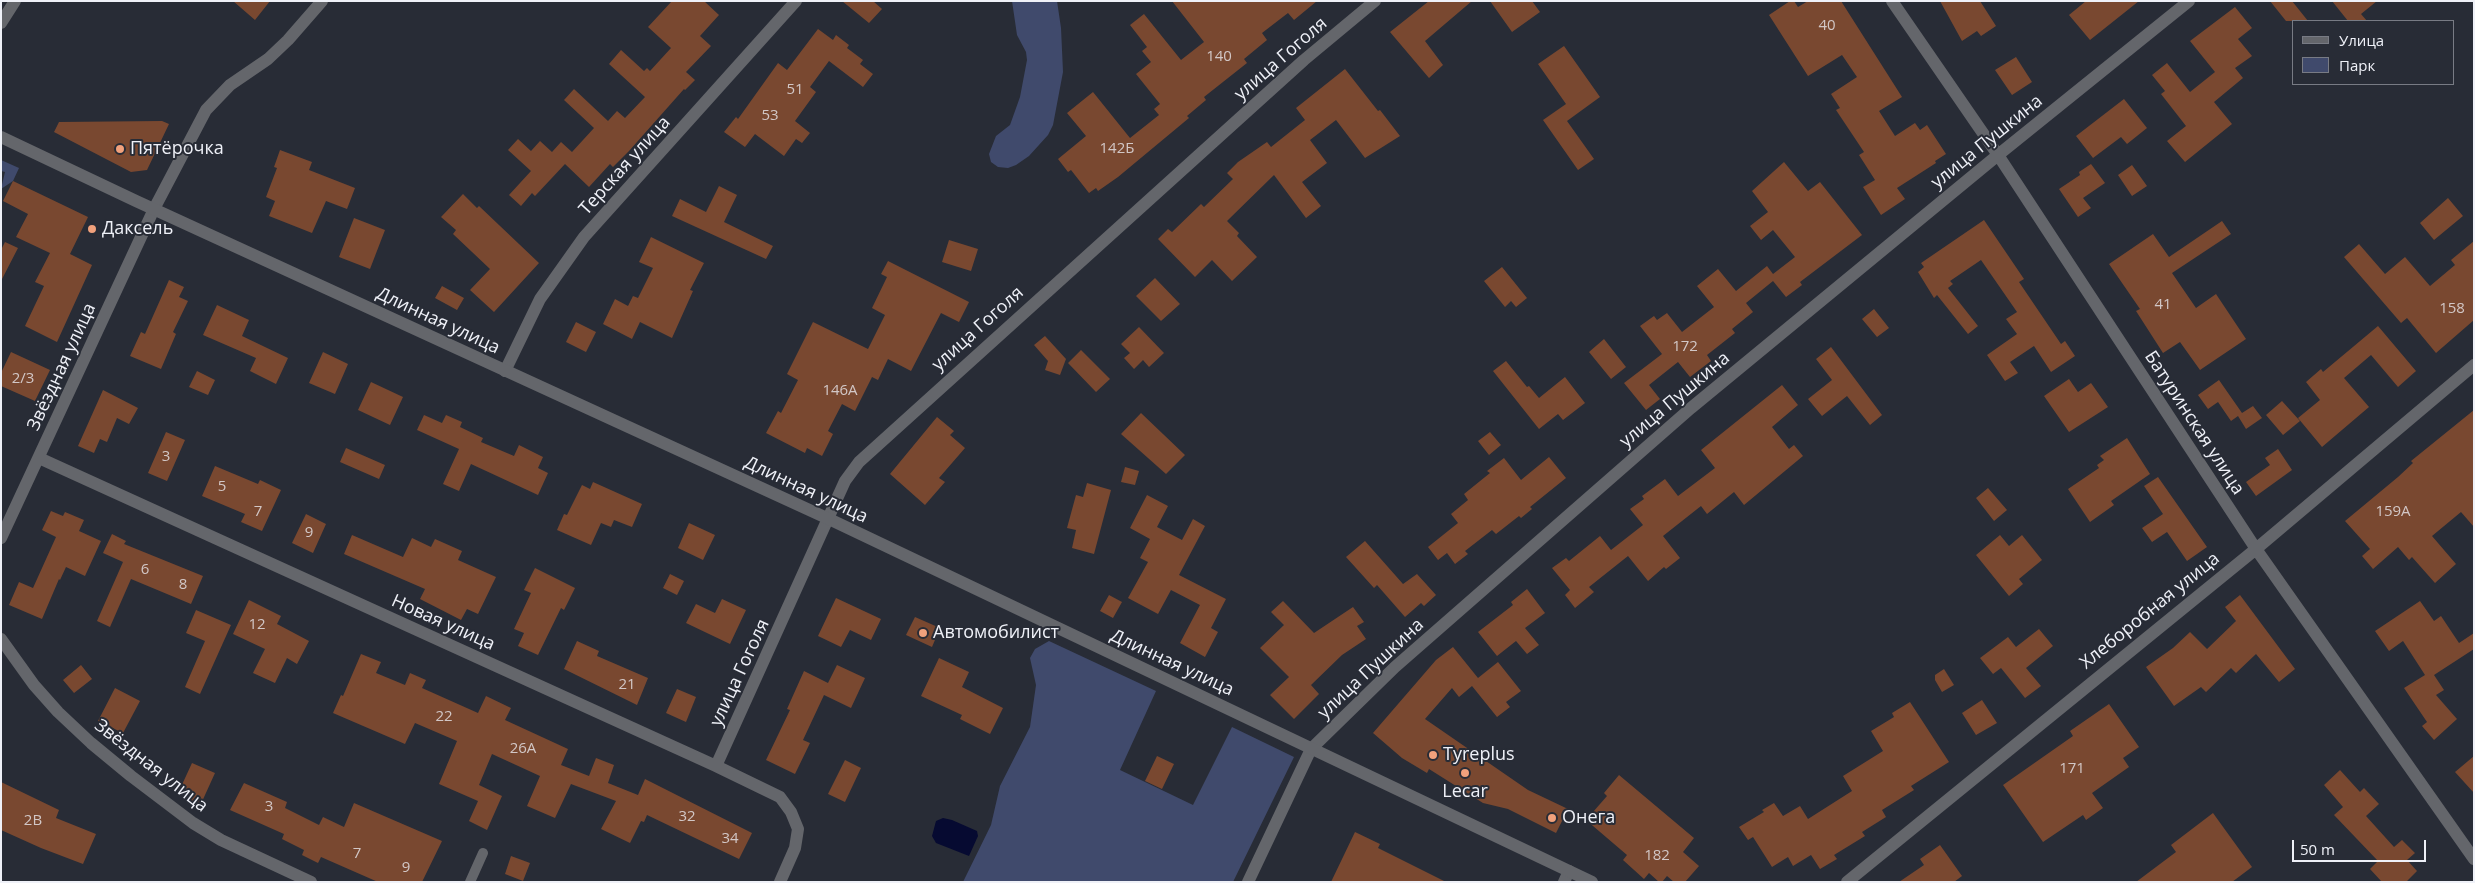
<!DOCTYPE html>
<html>
<head>
<meta charset="utf-8">
<style>
  body { margin:0 }
  #map { position:relative; width:2475px; height:883px; overflow:hidden; background:#282c36; font-family:"Open Sans",sans-serif }
  canvas { display:block }
  .frame { position:absolute; inset:0; border:2px solid #eff1f8; pointer-events:none }
  .legend { position:absolute; left:2292px; top:20px; width:162px; height:65px; box-sizing:border-box; background:#282c36; border:1px solid #787b84; margin:0; padding:6px 9px; list-style:none; font-size:15px; color:#eff1f8 }
  .legend li { display:flex; align-items:center; gap:10px; height:25px }
  .legend b { width:25px; border:1px solid #787b84 }
  .scale { position:absolute; left:2292px; top:840px; width:134px; height:22px; box-sizing:border-box; border:2px solid #eff1f8; border-top:0; padding-left:6px; font-size:15px; line-height:18px; white-space:nowrap; color:#eff1f8; -webkit-text-stroke:4px #282c36; paint-order:stroke }
</style>
</head>
<body>
<div id="map">
<canvas width="2475" height="883"></canvas>
<div class="frame"></div>
<ul class="legend">
<li><b style="height:6px;background:#64666b"></b>Улица</li>
<li><b style="height:14px;background:#404a6c"></b>Парк</li>
</ul>
<div class="scale">50 m</div>
</div>
<script>
const ctx = document.querySelector('canvas').getContext('2d');
ctx.lineJoin = 'round';
function fillPath(path, color) { ctx.fillStyle = color; ctx.fill(path, 'evenodd'); }
const toPath = rows => new Path2D(rows.map(r => 'M' + r).join(''));
function strokePath(path, color, width, dash) { ctx.strokeStyle = color; ctx.lineWidth = width; ctx.lineCap = dash ? 'butt' : 'round'; ctx.setLineDash(dash || []); ctx.stroke(path); }
function label(font, color, halo, rows, align = 'center') {
  ctx.font = font + ' "Open Sans",sans-serif'; ctx.lineWidth = 4; ctx.setLineDash([]); ctx.textBaseline = 'middle'; ctx.strokeStyle = halo; ctx.fillStyle = color; for (const [text, x, y, turn = 0] of rows) {
    ctx.save(); ctx.translate(x, y); ctx.rotate((+turn || 0) * Math.PI / 180); ctx.textAlign = isNaN(turn) ? turn : align; if (halo) ctx.strokeText(text, 0, 0); ctx.fillText(text, 0, 0); ctx.restore();
  }
}
fillPath(toPath([
  [1012,1,1057,1,1061,28,1063,72,1053,125,1048,135,1029,156,1016,165,1008,168,998,167,991,162,989,154,996,136,1010,125,1020,97,1027,60,1026,52,1017,35],
  [1,160,19,168,13,181,1,189,5,172,1,171],
  [1049,641,1156,691,1120,770,1193,805,1232,727,1294,757,1233,882,963,882,991,825,1000,786,1030,727,1036,685,1030,658,1035,649]
]), '#404a6c');
fillPath(toPath([
  [943,818,952,820,977,831,978,836,969,856,936,843,932,836,936,821]
]), '#060a31');
fillPath(toPath([
  [233,1,270,1,255,20],
  [672,1,704,1,719,15,700,36,711,46,686,72,695,80,685,90,684,89,629,151,613,167,610,164,589,187,565,164,535,196,532,193,521,206,509,195,531,171,508,150,518,139,531,151,540,141,552,152,561,142,572,152,594,128,564,100,574,89,608,121,617,111,625,118,645,97,609,64,621,50,644,71,647,68,650,71,671,48,648,27],
  [842,1,873,1,882,9,869,23],
  [1172,1,1317,1,1294,20,1288,13,1262,33,1267,40,1244,59,1247,63,1204,97,1206,100,1187,116,1189,118,1118,177,1098,191,1096,188,1089,193,1071,170,1068,172,1058,159,1086,136,1067,113,1093,92,1130,138,1159,115,1154,109,1160,104,1136,74,1151,62,1142,51,1147,47,1130,25,1144,14,1181,60,1204,42],
  [1429,1,1472,1,1425,41,1443,65,1429,78,1390,32],
  [1490,1,1532,1,1540,12,1512,32],
  [1790,1,1794,1,1798,7,1808,1,1841,1,1902,97,1879,111,1895,136,1915,123,1920,130,1927,125,1946,154,1935,161,1936,163,1897,188,1905,199,1881,215,1863,187,1875,180,1859,155,1864,152,1836,110,1840,108,1831,94,1857,77,1842,55,1808,76,1769,15],
  [1940,1,1980,1,1996,26,1981,36,1977,31,1962,41],
  [2086,1,2139,1,2090,40,2069,15],
  [2270,1,2292,1,2308,21,2286,21],
  [2332,1,2377,1,2361,14,2367,21,2348,21],
  [2235,7,2252,28,2238,39,2252,56,2235,68,2243,78,2214,102,2232,124,2185,162,2167,141,2186,126,2161,94,2165,91,2152,75,2167,63,2190,92,2215,72,2190,41],
  [818,29,833,40,836,35,849,45,847,48,863,60,860,64,873,74,863,87,829,61,810,87,816,92,795,121,810,133,802,143,796,139,784,156,755,134,745,147,724,132,736,117,738,119,778,63,787,70],
  [1564,46,1600,97,1567,121,1594,159,1578,170,1543,120,1566,104,1538,64],
  [2016,57,2032,82,2012,95,1995,70],
  [1345,69,1378,111,1380,110,1400,136,1365,158,1336,120,1310,140,1327,163,1302,182,1321,206,1306,218,1274,175,1227,221,1239,233,1237,236,1257,257,1232,281,1212,260,1195,277,1158,239,1168,229,1172,232,1201,204,1204,207,1233,179,1227,173,1238,162,1267,142,1271,147,1305,120,1296,108],
  [2124,99,2147,128,2127,144,2121,137,2093,158,2076,136],
  [162,121,169,124,147,170,131,172,54,132,59,122],
  [280,150,312,162,309,170,355,188,347,209,326,201,312,233,269,216,275,201,266,197,277,168,274,167],
  [1784,162,1808,191,1820,182,1862,235,1800,282,1802,285,1786,297,1773,281,1746,303,1753,312,1732,329,1735,333,1707,355,1711,361,1690,377,1678,362,1649,385,1660,399,1646,410,1624,383,1662,354,1640,326,1654,316,1657,320,1667,313,1682,332,1714,307,1697,286,1718,269,1736,291,1767,266,1773,274,1795,257,1773,230,1761,240,1750,226,1768,212,1752,191],
  [2091,164,2105,183,2083,198,2091,208,2078,217,2059,189,2080,175,2079,172],
  [2132,165,2147,186,2132,196,2118,175],
  [13,181,88,217,70,254,92,265,57,342,25,326,44,286,35,282,50,253,16,237,28,214,3,201],
  [719,186,737,195,724,222,773,246,766,259,672,216,680,199,706,212],
  [463,194,477,208,479,206,539,263,494,312,470,290,490,269,453,234,456,230,441,217],
  [2448,198,2463,216,2434,240,2420,223],
  [354,218,385,230,370,269,339,257],
  [1984,220,2024,279,2019,282,2061,344,2065,341,2075,356,2051,372,2034,346,2010,362,2018,373,2005,381,1987,355,2017,334,2006,319,2017,312,1981,260,1950,281,1953,284,1948,288,1978,326,1968,334,1937,295,1934,298,1918,272,1924,267,1921,263],
  [2222,221,2231,234,2172,273,2196,308,2216,294,2246,339,2200,370,2180,342,2163,353,2136,311,2140,309,2109,264,2153,234,2169,257],
  [651,237,704,263,690,290,693,291,672,338,640,322,632,339,603,324,615,299,628,306,633,296,638,298,653,268,639,262],
  [949,240,978,249,971,271,942,262],
  [2474,241,2474,320,2436,353,2407,318,2401,323,2344,257,2359,244,2385,274,2405,257,2430,286,2455,265,2451,260],
  [5,242,18,248,1,281,1,250],
  [888,261,969,302,959,322,941,313,911,371,888,359,878,380,872,377,855,411,842,404,828,431,833,434,822,456,807,448,805,453,766,433,778,411,781,413,798,380,787,374,813,322,868,349,885,315,872,308,887,277,881,274],
  [1502,267,1527,298,1516,307,1511,301,1505,307,1484,281],
  [1155,278,1180,304,1161,321,1136,296],
  [169,280,184,287,179,297,188,301,173,332,176,334,161,369,130,356,141,332,145,334],
  [442,286,464,298,457,310,435,298],
  [217,305,249,320,242,336,288,358,276,384,250,371,256,358,203,335],
  [1874,309,1889,328,1877,337,1862,319],
  [576,322,596,332,586,352,566,342],
  [2378,326,2416,371,2398,387,2371,355,2344,378,2369,407,2322,447,2298,418,2320,400,2306,382,2321,369,2323,372],
  [1139,327,1164,353,1149,367,1143,360,1134,369,1124,358,1130,353,1121,344],
  [1045,336,1066,359,1060,375,1045,370,1048,361,1034,345],
  [1604,339,1626,367,1611,379,1589,352],
  [1831,347,1882,415,1870,425,1847,396,1822,416,1808,399,1832,380,1816,359],
  [1081,350,1110,379,1096,392,1068,363],
  [11,352,50,370,35,401,1,386,1,373],
  [323,352,348,364,335,394,309,383],
  [1506,361,1527,387,1529,386,1539,398,1565,377,1585,403,1563,420,1558,414,1539,429,1493,371],
  [197,371,215,380,208,395,189,387],
  [2069,379,2078,392,2091,383,2108,407,2069,432,2044,396],
  [2219,380,2242,413,2253,406,2262,418,2246,429,2238,416,2231,421,2218,402,2208,409,2198,395],
  [371,382,403,397,390,425,358,410],
  [1782,385,1798,405,1772,427,1789,449,1794,445,1803,456,1744,505,1734,492,1707,514,1701,506,1663,536,1680,558,1666,569,1664,567,1648,581,1628,556,1589,587,1594,592,1575,608,1565,595,1570,590,1552,568,1566,558,1569,561,1600,536,1611,550,1643,525,1630,509,1644,499,1642,496,1665,479,1678,496,1715,468,1701,450],
  [103,390,138,408,129,424,117,418,107,442,100,439,94,453,78,446],
  [2282,401,2300,421,2283,435,2266,415],
  [2474,410,2474,527,2461,512,2432,536,2456,564,2435,583,2412,557,2409,560,2398,547,2373,569,2362,556,2370,549,2345,521,2398,477,2413,463,2411,461],
  [1141,413,1185,455,1166,474,1121,434],
  [424,415,442,423,446,415,462,422,460,427,483,438,481,442,514,456,519,445,543,457,538,468,548,473,538,495,471,464,459,491,443,484,459,449,417,430],
  [937,417,954,431,950,435,965,448,939,478,945,482,925,505,890,474],
  [166,432,185,440,167,481,148,473],
  [1490,432,1501,445,1489,455,1478,441],
  [2127,438,2150,474,2111,501,2114,505,2090,522,2068,489,2099,468,2097,465,2104,460,2100,456],
  [346,448,385,465,379,479,340,462],
  [2278,449,2292,470,2256,496,2246,482,2270,465,2265,458],
  [1549,457,1566,478,1530,507,1532,509,1521,518,1519,516,1496,534,1492,530,1465,551,1468,554,1455,564,1447,553,1438,560,1428,547,1458,523,1451,514,1468,500,1464,494,1490,473,1487,471,1504,458,1521,480],
  [215,466,258,484,260,480,281,490,262,531,241,522,245,514,202,496],
  [1125,467,1139,471,1135,485,1121,482],
  [2158,477,2207,547,2187,561,2167,532,2152,542,2142,528,2163,514,2144,486],
  [593,482,642,504,632,527,614,520,611,527,601,523,591,545,557,530,564,514,567,515,582,485,590,489],
  [1087,483,1111,490,1094,554,1072,548,1076,530,1067,528,1076,495,1083,497],
  [1988,488,2007,510,1994,521,1976,498],
  [1147,495,1168,506,1157,527,1182,540,1193,519,1205,526,1179,575,1226,599,1211,628,1218,632,1205,657,1180,643,1200,605,1171,590,1158,614,1128,598,1148,562,1140,558,1150,539,1130,528],
  [51,511,63,516,65,512,84,520,79,531,101,541,85,576,66,567,60,580,59,579,42,619,9,605,19,582,33,588,56,537,42,530],
  [306,514,326,524,313,553,292,543],
  [689,523,715,535,703,560,678,548],
  [112,534,126,541,124,544,203,576,191,604,131,579,110,627,97,621,123,562,103,553],
  [352,535,403,557,412,538,431,547,435,539,462,551,458,560,496,577,478,614,467,609,461,620,420,599,425,589,344,554],
  [2000,535,2009,546,2022,535,2042,560,2019,579,2023,584,2009,596,1976,555],
  [1365,541,1403,584,1417,574,1436,595,1424,606,1421,603,1405,617,1377,585,1374,588,1346,557],
  [535,568,575,588,564,610,561,608,538,655,518,646,524,633,514,629,531,593,524,590],
  [670,574,684,581,677,595,663,588],
  [1527,589,1545,613,1525,628,1539,645,1527,654,1516,641,1497,656,1478,632,1513,605,1511,602],
  [1109,595,1122,602,1113,618,1100,611],
  [2240,595,2295,669,2279,682,2256,654,2236,673,2231,668,2206,692,2201,687,2174,706,2146,667,2173,648,2190,632,2207,649,2236,621,2225,607],
  [836,598,881,619,871,640,850,630,841,647,818,636],
  [722,599,746,610,730,644,686,623,696,604,715,613],
  [249,600,281,616,277,624,309,641,297,664,287,658,275,683,253,673,265,649,233,634],
  [1283,601,1314,633,1353,607,1364,622,1357,626,1366,639,1342,655,1311,685,1319,694,1294,719,1270,695,1289,677,1260,648,1284,625,1271,612],
  [2420,601,2434,621,2441,616,2459,643,2474,633,2474,649,2434,675,2444,690,2436,695,2457,719,2434,740,2422,726,2427,722,2404,688,2425,675,2403,641,2389,651,2375,631],
  [196,610,231,625,200,694,185,687,205,641,186,633],
  [915,617,940,628,932,647,906,635],
  [2039,629,2053,646,2026,668,2041,686,2025,698,2001,668,1993,674,1980,658,2008,637,2016,647],
  [577,641,599,651,597,656,648,678,637,705,564,669],
  [1453,647,1478,678,1498,662,1521,691,1506,702,1510,707,1497,717,1472,686,1459,697,1452,688,1425,719,1528,790,1568,809,1556,833,1508,809,1483,803,1429,769,1427,773,1402,758,1373,733,1436,660],
  [361,654,381,662,376,673,405,685,410,673,426,680,422,688,478,713,486,696,511,708,505,720,568,749,561,765,589,776,596,758,614,765,608,783,638,795,645,779,752,833,739,859,647,815,644,822,641,821,630,843,601,829,616,801,571,784,555,818,527,806,540,776,492,754,479,785,502,796,487,830,469,821,478,801,439,784,457,741,415,723,405,744,333,713,341,695,343,696],
  [939,658,969,672,962,687,1003,708,990,734,960,719,962,715,921,696],
  [81,665,92,679,74,693,63,680],
  [837,665,865,678,851,708,824,695,803,740,810,743,795,774,766,760,790,710,787,709,804,671,828,683],
  [1944,669,1954,685,1942,692,1935,680,1935,675],
  [115,688,140,701,123,733,98,721],
  [677,689,696,697,686,722,666,713],
  [1982,700,1997,723,1976,735,1962,713],
  [1910,702,1949,762,1911,786,1914,790,1882,810,1886,817,1862,832,1865,836,1834,855,1837,859,1820,869,1811,855,1793,866,1788,857,1772,867,1753,837,1748,840,1739,827,1764,812,1762,810,1774,803,1783,816,1800,806,1808,819,1852,791,1843,776,1883,751,1871,731,1894,717,1892,713],
  [2109,704,2139,747,2123,758,2129,767,2092,793,2103,808,2086,820,2083,815,2043,842,2003,785,2073,736,2070,731],
  [1157,756,1174,764,1162,789,1145,781],
  [2474,756,2474,793,2455,772],
  [845,760,861,768,845,802,828,794],
  [192,763,215,773,200,806,186,800,189,793,180,789],
  [2340,770,2360,792,2364,788,2379,804,2366,816,2394,847,2402,840,2415,853,2407,860,2417,871,2406,882,2382,882,2370,869,2378,861,2334,815,2343,807,2324,785],
  [1619,775,1694,838,1683,852,1699,866,1685,882,1674,882,1667,876,1662,882,1659,882,1649,873,1644,879,1623,860,1627,855,1586,820,1607,796,1604,793],
  [1,782,59,810,56,818,96,834,83,864,41,848,1,830],
  [244,783,287,802,285,808,319,825,323,817,344,827,354,803,442,841,422,882,378,882,321,857,318,863,302,855,304,850,282,839,284,834,230,810],
  [2213,813,2252,867,2232,882,2136,882,2176,852,2171,845],
  [1355,832,1380,844,1378,848,1446,882,1331,882],
  [1940,845,1962,876,1954,882,1899,882,1924,865,1920,859],
  [511,856,530,863,523,881,505,874]
]), '#794830');
strokePath(toPath([
  [470,882,483,853]
]), '#64666b', 10);
strokePath(toPath([
  [1892,1,1998,155,2256,549,2474,859],
  [1,23,15,1],
  [505,371,540,299,584,237,796,1],
  [39,458,716,766,780,797,791,812,798,829,795,848,780,882],
  [1,538,154,209,206,110,230,85,268,59,288,40,322,1],
  [1,639,34,685,58,712,91,743,131,776,193,823,221,840,311,882],
  [716,766,845,481,859,462,1304,60,1375,1],
  [1248,882,1311,749,1395,667,1691,408,1998,155,2189,1],
  [1564,882,1569,871],
  [1847,882,2256,549,2474,365]
]), '#64666b', 12);
strokePath(toPath([
  [1,137,136,201,829,519,1592,882]
]), '#64666b', 12);
for (const [x, y, r, color] of [
  [120,149,5,"#f1a17c"],
  [92,229,5,"#f1a17c"],
  [923,633,5,"#f1a17c"],
  [1433,755,5,"#f1a17c"],
  [1465,773,5,"#f1a17c"],
  [1552,818,5,"#f1a17c"]
]) { const dot = new Path2D(); dot.arc(x, y, r, 0, 2 * Math.PI); ctx.fillStyle = color; ctx.fill(dot); strokePath(dot, '#282c36', 2); }
label('15px', '#d2c7c6', null, [
  ["40",1827,26],
  ["140",1219,57],
  ["51",795,90],
  ["53",770,116],
  ["142Б",1117,149],
  ["41",2163,305],
  ["158",2452,309],
  ["172",1685,347],
  ["2/3",23,379],
  ["146А",840,391],
  ["3",166,457],
  ["5",222,487],
  ["7",258,512],
  ["159А",2393,512],
  ["9",309,533],
  ["6",145,570],
  ["8",183,585],
  ["12",257,625],
  ["21",627,685],
  ["22",444,717],
  ["26А",523,749],
  ["171",2072,769],
  ["3",269,807],
  ["32",687,817],
  ["2В",33,821],
  ["34",730,839],
  ["7",357,854],
  ["182",1657,856],
  ["9",406,868]
]);
label('18px', '#eff1f8', '#282c36', [
  ["улица Гоголя",1281,59,-41],
  ["улица Пушкина",1987,142,-39],
  ["Терская улица",625,166,-48],
  ["Длинная улица",438,321,25],
  ["улица Гоголя",978,329,-42],
  ["Звёздная улица",62,367,-65],
  ["улица Пушкина",1675,400,-40],
  ["Батуринская улица",2194,423,57],
  ["Длинная улица",806,490,25],
  ["Хлеборобная улица",2150,611,-39],
  ["Новая улица",443,623,24],
  ["Длинная улица",1172,663,25],
  ["улица Пушкина",1371,669,-43],
  ["улица Гоголя",740,673,-65],
  ["Звёздная улица",151,766,38]
]);
label('18px', '#eff1f8', '#282c36', [
  ["Пятёрочка",130,149],
  ["Даксель",102,229],
  ["Автомобилист",933,633],
  ["Tyreplus",1443,755],
  ["Lecar",1465,792,"center"],
  ["Онега",1562,818]
], 'left');
</script>
</body>
</html>
